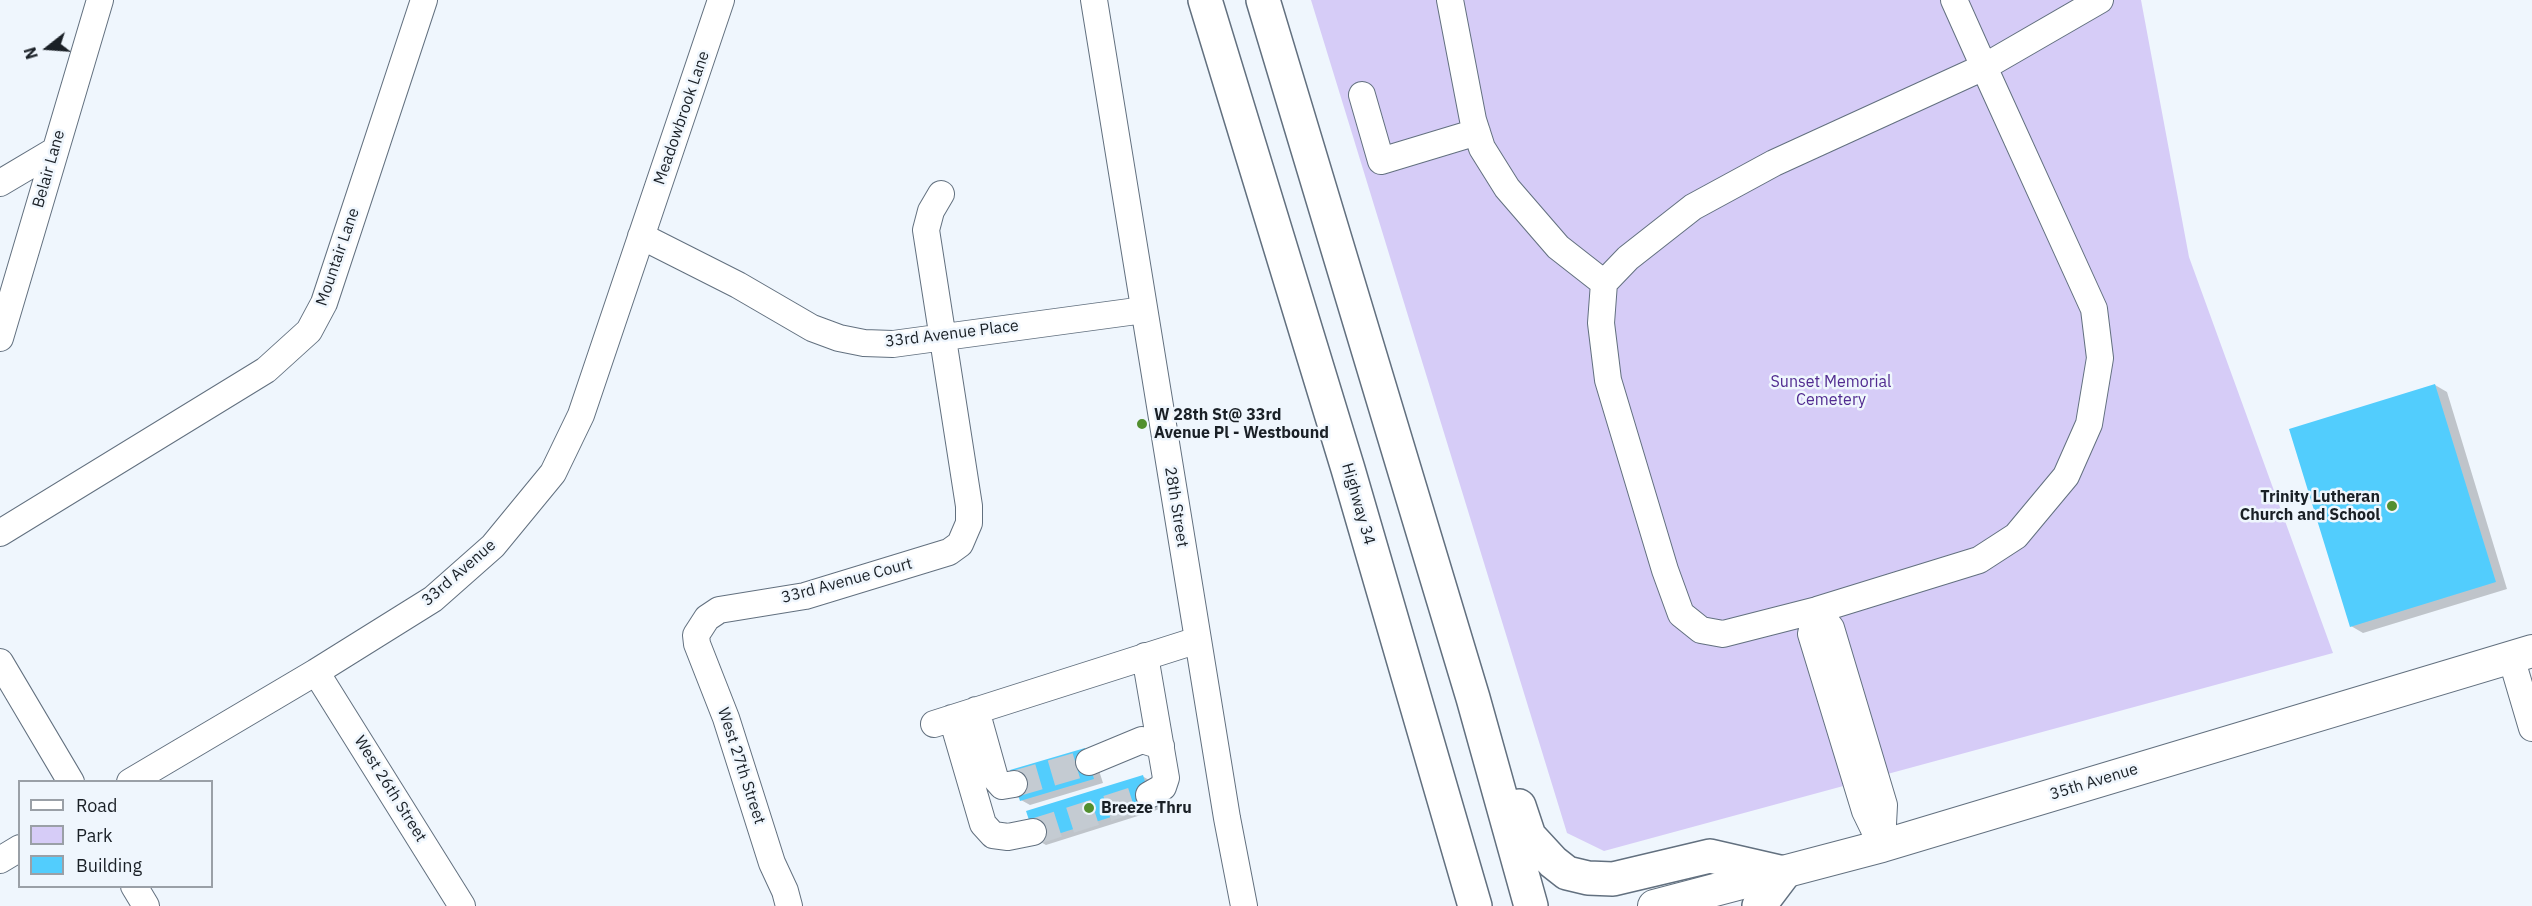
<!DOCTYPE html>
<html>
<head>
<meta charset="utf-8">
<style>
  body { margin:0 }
  #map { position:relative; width:2532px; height:906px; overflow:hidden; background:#eff6fd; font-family:"IBM Plex Sans",sans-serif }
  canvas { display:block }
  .legend { position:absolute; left:18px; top:780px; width:195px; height:108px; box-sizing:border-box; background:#eff6fd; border:2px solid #9aa0a7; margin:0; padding:8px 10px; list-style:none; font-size:18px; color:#1a2026 }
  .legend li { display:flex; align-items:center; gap:12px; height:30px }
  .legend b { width:30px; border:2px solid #9aa0a7 }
  .north { position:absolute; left:18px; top:18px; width:60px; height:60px; -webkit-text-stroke:4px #eff6fd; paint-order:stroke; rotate:253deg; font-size:16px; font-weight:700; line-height:24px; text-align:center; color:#1a2026 }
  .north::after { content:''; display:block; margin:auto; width:21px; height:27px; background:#1a2026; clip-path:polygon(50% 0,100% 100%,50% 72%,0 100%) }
</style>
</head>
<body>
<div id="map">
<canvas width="2532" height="906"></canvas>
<ul class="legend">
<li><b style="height:8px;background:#fff"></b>Road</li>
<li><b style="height:16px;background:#d6ccf7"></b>Park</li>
<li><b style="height:16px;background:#52cdfd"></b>Building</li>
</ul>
<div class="north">N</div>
</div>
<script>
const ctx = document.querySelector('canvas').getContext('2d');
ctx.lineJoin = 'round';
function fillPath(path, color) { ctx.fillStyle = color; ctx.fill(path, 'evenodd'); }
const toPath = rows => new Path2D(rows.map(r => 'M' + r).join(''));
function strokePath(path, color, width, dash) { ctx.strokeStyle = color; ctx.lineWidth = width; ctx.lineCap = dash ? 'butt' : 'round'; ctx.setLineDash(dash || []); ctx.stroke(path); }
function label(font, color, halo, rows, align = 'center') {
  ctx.font = font + ' "IBM Plex Sans",sans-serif'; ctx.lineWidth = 5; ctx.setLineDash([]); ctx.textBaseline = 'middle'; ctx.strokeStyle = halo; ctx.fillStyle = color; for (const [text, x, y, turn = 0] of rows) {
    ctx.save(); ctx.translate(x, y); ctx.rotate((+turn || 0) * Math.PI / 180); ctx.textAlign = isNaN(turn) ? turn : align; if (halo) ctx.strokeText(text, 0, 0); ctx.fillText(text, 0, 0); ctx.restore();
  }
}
fillPath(toPath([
  [1311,0,2141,0,2189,257,2333,653,1604,851,1567,833]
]), '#d6ccf7');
fillPath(toPath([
  [2435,385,2447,392,2507,589,2363,633,2351,626],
  [1094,755,1103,783,1030,805,1021,800],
  [1142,776,1151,781,1160,809,1046,845,1037,840]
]), '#0003');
fillPath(toPath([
  [2435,384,2496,582,2350,627,2289,429],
  [1085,748,1094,779,1020,801,1010,770],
  [1143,775,1152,804,1036,841,1026,811]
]), '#52cdfd');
strokePath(toPath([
  [1014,784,1089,762],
  [1033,832,1149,795]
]), '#c4cbd2', 26, [26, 13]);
const minor = toPath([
  [1094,0,1227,818,1244,906],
  [1450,0,1473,120,1482,148,1507,188,1558,247,1604,283],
  [1954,0,1984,67,2094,309,2100,358,2089,424,2066,476,2016,536,1979,560,1817,610,1723,634,1701,630,1681,614,1665,570,1608,380,1601,323,1604,283,1628,258,1693,207,1774,163,1984,67,2100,0],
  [1362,95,1381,161,1477,132],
  [0,183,54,151],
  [641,236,738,285,812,328,839,338,864,343,893,344,1144,310],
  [0,338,100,0],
  [0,533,266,370,309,331,324,303,424,0],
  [1817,610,1811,634,1865,811,1882,846],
  [1817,610,1831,628,1884,805,1882,843],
  [1145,656,1166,778,1163,787,1149,795],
  [2511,657,2532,728],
  [0,662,71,782],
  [316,672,462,906],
  [976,710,995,778,1002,786,1014,784],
  [952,718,983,824,993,835,1008,837,1033,832],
  [934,724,1198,640],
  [1089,762,1142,740,1161,746],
  [130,782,316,672,433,599,493,546,553,473,581,415,721,0],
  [0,860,20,848],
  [134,886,146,906],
  [789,906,785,891,772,863,726,718,697,644,696,635,707,618,719,610,805,596,949,552,960,544,969,523,969,506,926,230,931,211,941,194]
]);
const major = toPath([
  [1654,906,1882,846,2532,651]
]);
const highway = toPath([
  [1205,0,1348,469,1475,906],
  [1263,0,1473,698,1531,906],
  [1519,806,1529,836,1553,862,1567,873,1588,878,1613,879,1710,856,1784,873,1759,906]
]);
strokePath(minor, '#62707f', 28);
strokePath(major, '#62707f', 34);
strokePath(highway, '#62707f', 36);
strokePath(minor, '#fff', 26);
strokePath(major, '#fff', 32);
strokePath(highway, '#fff', 33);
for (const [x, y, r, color] of [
  [1142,424,6,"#528f2f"],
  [2392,506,6,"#528f2f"],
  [1089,808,6,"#528f2f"]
]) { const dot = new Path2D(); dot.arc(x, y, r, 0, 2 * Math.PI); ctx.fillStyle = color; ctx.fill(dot); strokePath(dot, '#eff6fd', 2); }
label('16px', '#1a2026', '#eff6fd', [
  ["Meadowbrook Lane",682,118,-71],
  ["Belair Lane",49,169,-74],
  ["Mountair Lane",338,257,-71],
  ["33rd Avenue Place",952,334,-7],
  ["Highway 34",1358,504,74],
  ["28th Street",1176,507,81],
  ["33rd Avenue",459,573,-41],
  ["33rd Avenue Court",847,581,-15],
  ["West 27th Street",741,766,72],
  ["35th Avenue",2094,782,-17],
  ["West 26th Street",390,789,58]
]);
label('16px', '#512b90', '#eff6fd', [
  ["Sunset Memorial",1831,382],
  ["Cemetery",1831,400]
]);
label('bold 16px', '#1a2026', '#eff6fd', [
  ["W 28th St@ 33rd",1154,415],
  ["Avenue Pl - Westbound",1154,433],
  ["Trinity Lutheran",2380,497,"right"],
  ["Church and School",2380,515,"right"],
  ["Breeze Thru",1101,808]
], 'left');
</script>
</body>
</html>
